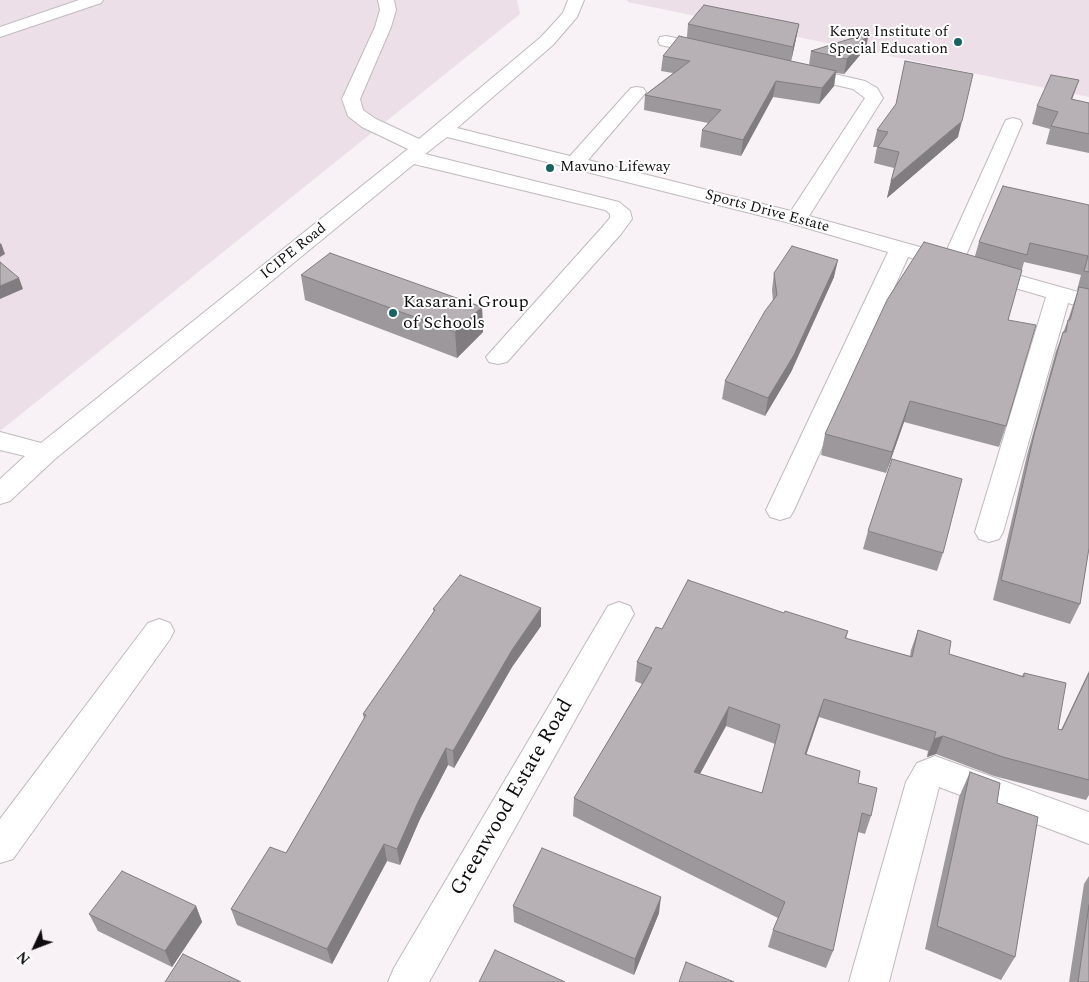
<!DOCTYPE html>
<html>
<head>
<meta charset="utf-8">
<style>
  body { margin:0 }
  #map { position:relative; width:1089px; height:982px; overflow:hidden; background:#f8f1f5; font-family:Spectral,serif }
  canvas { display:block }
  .north { position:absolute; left:10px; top:922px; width:50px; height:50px; -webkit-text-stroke:4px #fff; paint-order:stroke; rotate:227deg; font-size:14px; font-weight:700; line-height:20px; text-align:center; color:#0f0d0e }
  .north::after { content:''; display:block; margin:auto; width:18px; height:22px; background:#0f0d0e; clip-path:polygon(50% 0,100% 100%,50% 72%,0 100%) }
</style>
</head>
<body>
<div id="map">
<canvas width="1089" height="982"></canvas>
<div class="north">N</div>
</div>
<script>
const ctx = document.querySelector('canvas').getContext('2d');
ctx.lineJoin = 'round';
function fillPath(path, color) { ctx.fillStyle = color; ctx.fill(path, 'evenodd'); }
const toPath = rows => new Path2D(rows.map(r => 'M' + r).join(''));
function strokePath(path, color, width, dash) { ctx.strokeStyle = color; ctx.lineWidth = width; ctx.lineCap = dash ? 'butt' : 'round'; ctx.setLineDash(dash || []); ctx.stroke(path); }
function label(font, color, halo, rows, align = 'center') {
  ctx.font = font + ' Spectral,serif'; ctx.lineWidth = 4; ctx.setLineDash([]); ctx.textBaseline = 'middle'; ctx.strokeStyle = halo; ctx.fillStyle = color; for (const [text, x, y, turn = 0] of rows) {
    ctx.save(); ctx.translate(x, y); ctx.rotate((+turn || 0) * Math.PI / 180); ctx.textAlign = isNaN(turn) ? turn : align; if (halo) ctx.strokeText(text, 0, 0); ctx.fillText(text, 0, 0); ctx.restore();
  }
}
fillPath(toPath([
  [0,0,517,0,520,14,0,431],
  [627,0,1089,0,1089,97,628,2]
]), '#ecdfe7');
const minor = toPath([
  [79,0,103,0,101,3,0,37,0,27,79,0],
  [378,0,394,0,396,10,391,27,360,99,363,110,376,119,419,139,541,37,563,13,568,0,584,0,577,17,553,45,457,128,570,156,631,88,637,87,643,88,646,92,643,96,588,160,791,211,865,98,853,89,793,75,790,71,793,67,799,66,865,81,877,88,883,98,809,216,945,254,1004,124,1006,120,1013,118,1020,120,1022,124,964,260,1089,295,1089,309,1068,303,1003,532,999,539,989,542,979,539,975,532,1046,297,908,257,794,510,790,517,780,520,770,517,766,510,888,252,790,223,447,137,425,154,619,202,630,211,632,219,621,234,507,362,498,364,489,362,486,357,605,224,610,218,610,214,605,210,414,164,55,459,10,501,0,504,0,479,25,456,0,450,0,432,41,443,408,149,362,127,348,116,342,99,375,27,380,10,378,0],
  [666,36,715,46,718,50,715,54,709,55,660,45,658,41,660,37,666,36],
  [619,602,630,606,634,614,429,982,388,982,394,968,608,606,619,602],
  [159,619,170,623,174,631,170,639,13,859,0,863,0,819,148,623,159,619],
  [935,756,1089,812,1089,844,939,787,889,982,849,982,906,782,917,763,935,756]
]);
strokePath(minor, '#c0babd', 2);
fillPath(minor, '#fff');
fillPath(toPath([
  [688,24,799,24,796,39,791,61,809,65,811,51,866,48,844,74,836,73,834,86,819,104,773,97,741,156,700,147,702,130,708,123,644,110,645,95,673,73,661,71,663,56,687,37],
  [1072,100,1089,103,1089,153,1046,144,1050,129,1032,124,1037,106],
  [877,130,958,137,887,198,894,168,874,163,877,147,873,147],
  [1089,205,1089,548,1080,604,1070,624,993,600,1027,455,1056,351,1068,320,1078,290,1077,290,1081,275,1024,262,1008,320,1006,426,999,447,904,422,886,473,821,455,825,434,975,256,979,242],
  [774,273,834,277,791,372,765,416,722,399,725,381,773,301,772,290],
  [301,275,482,307,483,332,457,358,305,300],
  [868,531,943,553,937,571,863,549],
  [541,608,541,626,512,667,454,768,448,765,420,819,400,865,387,861,332,964,237,925,231,909,286,853,364,719,363,714,434,612,433,609],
  [784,613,848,631,846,639,910,656,911,650,918,630,949,654,1022,676,1024,673,1058,729,1061,730,1089,671,1089,795,1086,800,994,776,936,754,927,757,928,751,819,717,806,755,858,783,871,816,865,834,858,832,833,951,826,968,768,947,773,930,778,918,573,816,574,798,642,684,635,681,637,662,662,629],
  [726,726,775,744,762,793,700,774],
  [970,772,997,803,1015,957,1001,980,925,949,959,797],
  [1089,876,1089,982,1069,982,1084,884],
  [196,906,202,922,172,967,98,931,89,914],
  [513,906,659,913,634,975,514,922]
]), '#9d989c');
fillPath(toPath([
  [799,24,796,39,791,62,793,47],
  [869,33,866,48,844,74,847,59],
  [836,71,834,86,819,104,822,88],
  [1079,80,1073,97,1065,117,1071,99],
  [776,81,773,97,741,156,743,140],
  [962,121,958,137,887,198,891,181],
  [1,243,5,254,0,257,0,244],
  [838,260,834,277,791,372,765,416,768,398],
  [19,278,23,289,0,299,0,286],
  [482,307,483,332,457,358,455,332],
  [910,401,904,422,886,473,892,452],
  [541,608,541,626,512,667,454,768,453,751,512,650],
  [824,699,819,717,800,773,805,754],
  [729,707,726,726,691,790,694,772],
  [943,736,936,754,927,757,934,739],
  [446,748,448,765,420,819,400,865,397,849,418,802],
  [384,844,387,861,332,964,327,949],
  [661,897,659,913,634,975,635,959],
  [196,906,202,922,172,967,165,951]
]), '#807c7f');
const building = toPath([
  [704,5,799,24,793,47,688,24,704,5],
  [869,33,847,59,811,51,869,33],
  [679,36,836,71,822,88,776,81,743,140,702,130,721,110,645,95,690,61,663,56,679,36],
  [905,61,973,74,962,121,891,181,899,152,878,147,888,132,877,130,896,104,905,61],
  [1051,75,1079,80,1071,99,1089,103,1089,134,1051,126,1058,112,1037,106,1051,75],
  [1003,186,1089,205,1089,272,1084,271,1088,256,1030,243,1027,255,979,242,1003,186],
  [924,242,1022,270,1008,320,1036,325,1006,426,910,401,892,452,825,434,887,300,924,242],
  [792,246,838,260,794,355,768,398,725,381,765,311,777,295,774,273,792,246],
  [330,253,482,307,455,332,301,275,330,253],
  [0,262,19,278,0,286,0,262],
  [1079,287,1089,289,1089,548,1080,604,1001,580,1034,435,1063,332,1066,332,1068,320,1070,320,1079,287],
  [892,459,962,479,943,553,868,531,892,459],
  [460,575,541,608,512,650,453,751,446,748,418,802,397,849,384,844,327,949,231,909,270,847,286,853,366,715,363,714,435,610,433,609,460,575],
  [688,580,784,613,785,611,848,631,845,638,912,657,918,630,951,641,949,654,1024,677,1024,673,1066,683,1058,729,1062,730,1089,673,1089,780,1003,757,943,736,934,739,936,732,824,699,805,754,860,771,858,783,877,788,871,816,862,813,833,951,773,930,785,902,574,798,652,668,637,662,656,627,662,629,688,580],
  [729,707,780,725,762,793,694,772,729,707],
  [970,772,1000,783,997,803,1038,817,1015,957,937,926,970,772],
  [542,848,661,897,635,959,513,906,542,848],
  [122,871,196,906,165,951,89,914,122,871],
  [1089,905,1089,982,1078,982,1089,905],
  [495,950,565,982,479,982,495,950],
  [183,954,241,982,165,982,183,954],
  [686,962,734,982,679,982,686,962]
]);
fillPath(building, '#b7b1b5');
strokePath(building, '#807c7f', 1);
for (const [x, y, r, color] of [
  [958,42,5,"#166461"],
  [550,168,5,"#166461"],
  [393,313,5,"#166461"]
]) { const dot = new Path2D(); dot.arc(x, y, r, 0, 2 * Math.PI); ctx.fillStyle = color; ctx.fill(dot); strokePath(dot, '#fff', 2); }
label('15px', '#0f0d0e', '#fff', [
  ["Kenya Institute of",948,33],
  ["Special Education",948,50],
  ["Mavuno Lifeway",560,168,"left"]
], 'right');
label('15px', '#0f0d0e', '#fff', [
  ["Sports Drive Estate",767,212,15],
  ["ICIPE Road",294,252,-39]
]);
label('18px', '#0f0d0e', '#fff', [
  ["Kasarani Group",403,303],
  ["of Schools",403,324]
], 'left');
label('21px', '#0f0d0e', '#fff', [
  ["Greenwood Estate Road",513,798,-60]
]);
</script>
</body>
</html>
